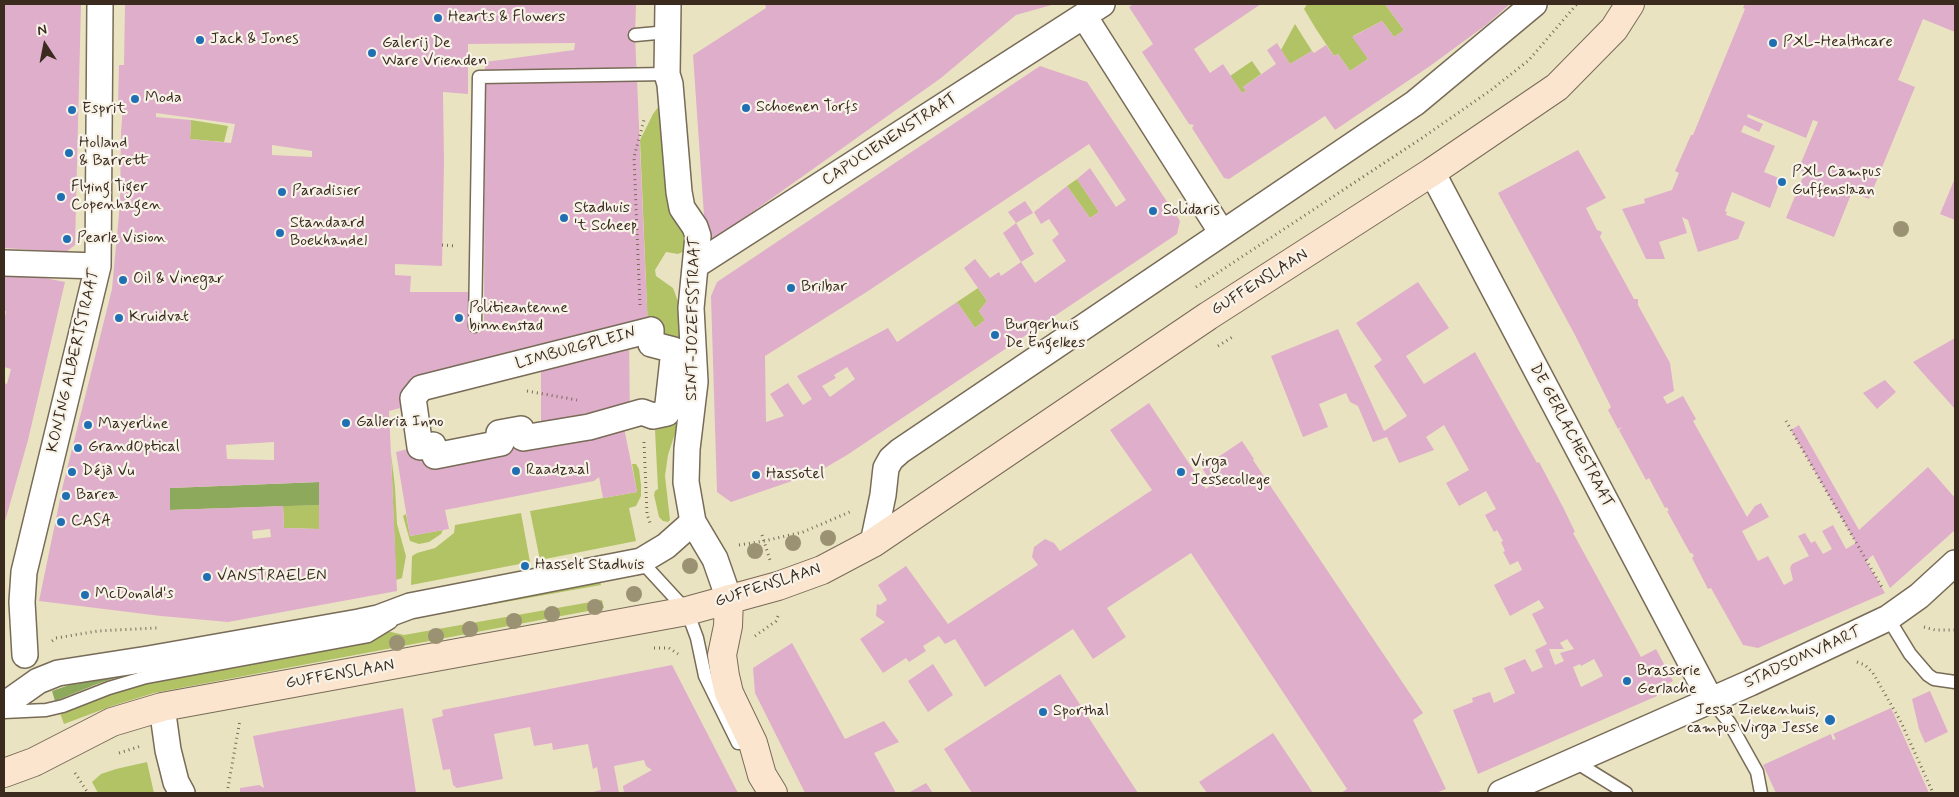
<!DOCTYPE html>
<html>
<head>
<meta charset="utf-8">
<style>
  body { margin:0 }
  #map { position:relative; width:1959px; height:797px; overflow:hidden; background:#eae3c2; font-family:Mynerve,sans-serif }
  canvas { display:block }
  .frame { position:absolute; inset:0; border:5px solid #3b2a1e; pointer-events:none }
  .north { position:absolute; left:20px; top:20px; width:50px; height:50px; -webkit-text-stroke:4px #f7f3e8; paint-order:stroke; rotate:349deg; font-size:14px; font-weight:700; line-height:20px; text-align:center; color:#3b2a1e }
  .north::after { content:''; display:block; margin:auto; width:18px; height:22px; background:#3b2a1e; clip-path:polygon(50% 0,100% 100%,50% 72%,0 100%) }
</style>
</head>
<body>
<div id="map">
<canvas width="1959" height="797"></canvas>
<div class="frame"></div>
<div class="north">N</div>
</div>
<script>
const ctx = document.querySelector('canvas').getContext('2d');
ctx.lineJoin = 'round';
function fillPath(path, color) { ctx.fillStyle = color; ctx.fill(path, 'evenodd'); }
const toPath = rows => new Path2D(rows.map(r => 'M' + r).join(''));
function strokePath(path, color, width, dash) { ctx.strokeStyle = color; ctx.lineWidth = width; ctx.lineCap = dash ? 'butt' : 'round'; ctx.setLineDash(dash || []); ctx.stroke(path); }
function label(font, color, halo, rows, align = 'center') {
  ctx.font = font + ' Mynerve,sans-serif'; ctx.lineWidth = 4.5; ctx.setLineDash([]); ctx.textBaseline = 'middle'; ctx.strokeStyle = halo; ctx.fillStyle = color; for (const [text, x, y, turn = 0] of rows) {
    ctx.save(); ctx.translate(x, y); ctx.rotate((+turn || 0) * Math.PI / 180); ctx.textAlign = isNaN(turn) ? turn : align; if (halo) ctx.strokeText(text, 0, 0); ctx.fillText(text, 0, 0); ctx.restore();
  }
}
fillPath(toPath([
  [1307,4,1385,4,1404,30,1394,37,1382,21,1353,36,1368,59,1350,71,1338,54,1334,56,1316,29,1304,9],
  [1295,24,1312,51,1290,64,1281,50],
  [1252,61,1261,74,1243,87,1246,91,1242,93,1230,76],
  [661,103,687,232,685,251,678,254,666,252,655,270,656,276,673,288,682,312,680,418,668,455,665,476,670,520,668,522,663,521,659,517,654,495,655,491,658,489,655,430,662,428,660,414,674,350,648,330,640,140,653,114],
  [191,120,228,126,224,142,190,139],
  [1077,179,1099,212,1090,218,1067,186],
  [978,288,987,301,979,311,985,320,975,328,957,302],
  [391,453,395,487,397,524,406,556,402,578,396,580],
  [632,464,636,464,639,469,641,485,641,496,636,506,629,508,636,541,540,560,530,511,637,492],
  [319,505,319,529,284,528,283,506],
  [521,513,530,562,411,585,412,556,417,553,435,548,454,533,455,525],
  [406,514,410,536,443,530,441,534,429,542,419,544,410,541,403,516],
  [600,578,601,585,410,619,409,612],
  [602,600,604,608,154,693,112,706,64,724,60,713,139,684,387,631,404,635],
  [147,762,154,793,98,793,92,782,101,774,116,769]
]), '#b2c366');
fillPath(toPath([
  [319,482,319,505,170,510,170,488],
  [124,675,97,684,55,701,52,691,92,677]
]), '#8da95b');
fillPath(toPath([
  [4,4,81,4,75,245,66,252,4,248],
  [125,4,636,4,635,35,648,330,629,335,630,426,625,426,622,411,587,418,588,426,541,427,541,359,422,387,418,390,413,398,420,447,433,445,435,456,501,443,500,433,521,429,523,439,591,426,589,426,588,419,621,413,637,492,603,498,599,477,594,481,445,510,449,529,410,536,396,452,408,449,400,408,389,411,397,591,228,622,161,616,39,601,63,485,112,289,120,203,121,133,123,105,118,105,119,65,124,65],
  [575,43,574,50,485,62,484,327,468,327,468,292,410,292,411,276,395,275,395,264,442,266,444,162,443,92,468,94,468,44],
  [156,113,235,124,231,143,190,139,191,120,156,117],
  [272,145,312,151,312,157,272,155],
  [274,442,274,460,227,459,226,445],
  [319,482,319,529,284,528,283,506,170,510,170,488],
  [270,529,271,537,253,539,252,531],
  [765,4,1055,4,1016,15,941,78,706,245,693,55,766,8],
  [1134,4,1261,4,1194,49,1210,73,1223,64,1242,93,1246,91,1243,87,1276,64,1267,50,1277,43,1290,64,1312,51,1314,53,1326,45,1334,56,1338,54,1350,71,1368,59,1352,37,1382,21,1394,37,1404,30,1385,4,1510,4,1486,25,1430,66,1335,130,1325,116,1229,179,1224,178,1192,128,1194,125,1189,124,1142,52,1153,44,1129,7],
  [1745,4,1955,4,1955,32,1923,19,1898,80,1915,87,1869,199,1852,192,1834,237,1786,218,1805,172,1798,170,1818,122,1813,120,1806,138,1748,114,1747,117,1763,124,1759,132,1744,125,1741,132,1775,146,1764,172,1781,179,1770,208,1732,192,1725,211,1727,212,1726,215,1745,222,1738,239,1698,252,1688,220,1682,217,1687,233,1659,242,1665,259,1646,259,1622,209,1645,203,1644,199,1672,190,1679,173,1675,171,1691,135,1693,135,1745,9,1743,8],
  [1040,66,1087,82,1180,221,1177,234,847,455,818,472,731,502,717,492,711,296,717,282],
  [1089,144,1126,200,1116,207,1090,168,1077,179,1099,212,1090,218,1067,186,1034,212,1041,224,1049,219,1059,234,1052,240,1066,261,1035,283,1021,262,1001,276,999,272,990,278,975,259,964,268,987,301,979,311,985,320,975,328,957,302,897,342,888,328,797,376,812,399,803,405,788,383,770,394,784,416,766,422,765,356,865,293],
  [847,367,855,379,830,397,822,386,836,378,834,375],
  [1578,150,1606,198,1586,208,1597,230,1602,232,1600,237,1634,299,1638,299,1638,305,1670,363,1674,391,1663,397,1667,404,1683,396,1696,419,1693,421,1747,517,1755,506,1761,503,1769,517,1742,531,1758,561,1768,556,1784,585,1793,580,1790,568,1792,564,1809,556,1798,536,1805,533,1811,543,1815,541,1823,554,1832,549,1822,531,1833,525,1846,549,1856,543,1791,430,1799,425,1859,530,1928,467,1955,498,1955,530,1890,588,1873,555,1866,561,1885,593,1758,648,1743,645,1711,588,1708,589,1692,558,1694,556,1692,553,1690,553,1667,511,1669,511,1667,507,1665,508,1649,478,1646,480,1619,430,1622,427,1618,429,1608,410,1611,407,1575,335,1498,193],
  [1955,178,1955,220,1940,214],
  [1025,201,1033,213,1016,223,1008,212],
  [1016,223,1034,254,1021,262,1003,233],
  [4,275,40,277,65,282,28,440,4,525,4,383,7,384,11,369,4,367,4,323,6,311,4,311],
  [1418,282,1449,328,1406,356,1424,384,1475,352,1537,463,1539,462,1564,509,1575,532,1573,533,1641,657,1656,649,1673,681,1659,688,1657,696,1478,774,1453,710,1473,702,1472,698,1490,692,1494,703,1515,693,1504,668,1525,659,1532,672,1543,667,1535,650,1547,644,1532,614,1544,608,1539,600,1510,616,1494,585,1522,570,1518,561,1510,565,1503,552,1505,551,1501,542,1503,541,1497,530,1494,532,1485,515,1496,509,1486,491,1459,506,1446,483,1469,470,1444,425,1426,437,1434,450,1399,463,1387,437,1373,442,1358,406,1350,402,1346,393,1319,404,1328,427,1303,437,1271,356,1338,329,1384,431,1407,416,1374,366,1382,360,1356,323],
  [1567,639,1574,649,1560,653,1564,661,1555,665,1549,649,1564,649,1560,643],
  [1594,659,1603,676,1581,687,1573,667,1580,664,1581,666],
  [1955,338,1955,409,1913,362],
  [1885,380,1896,392,1877,409,1863,393],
  [1149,403,1206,489,1212,484,1202,468,1242,441,1254,459,1253,460,1423,713,1413,720,1446,789,1436,793,1341,793,1347,789,1191,553,1107,608,1126,637,1093,659,1073,629,985,687,955,639,945,644,939,636,923,646,926,651,909,662,906,658,883,673,860,639,885,622,876,616,877,604,880,605,887,600,878,585,906,566,948,624,1038,565,1032,557,1034,547,1045,539,1054,543,1060,551,1152,490,1110,430],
  [792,643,845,739,884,721,899,742,874,753,896,793,805,793,755,693,753,668],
  [933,664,953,695,928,712,908,681],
  [672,665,738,793,624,793,623,786,652,770,646,766,644,760,614,766,619,793,589,793,601,790,597,767,593,769,588,744,553,750,552,743,534,746,530,727,494,734,503,779,457,788,453,785,450,769,443,770,432,719,443,716,442,710],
  [1060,674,1138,793,972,793,944,749],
  [1930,691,1948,732,1925,743,1919,729,1912,699],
  [403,708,416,793,240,793,240,788,259,785,264,788,253,736],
  [1891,708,1929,793,1776,793,1763,765,1831,734,1833,740,1836,739,1833,734],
  [1273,733,1313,793,1207,793,1199,782],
  [926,783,933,793,908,793]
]), '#dfaeca');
const lane = toPath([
  [635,35,668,32],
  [475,326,479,77,667,74],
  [641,561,687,611,697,638,705,676,738,743],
  [1888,618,1910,654,1928,675,1934,679,1955,682],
  [1710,699,1729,722,1757,772,1761,793],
  [4,712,46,710,63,706,109,688,146,677,368,636,391,622],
  [1574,761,1626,793]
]);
const street = toPath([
  [668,4,667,74,670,84,679,192,682,208,695,227,698,236,691,308,695,382,687,449,686,482,693,522,715,559,729,599],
  [1084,16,1222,233],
  [1432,172,1710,699],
  [4,263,98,266],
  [696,265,1102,4],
  [651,330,651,344,674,350,667,413,653,416,642,412,589,427,523,438,521,429,499,433,501,443,435,456,433,445,420,447,413,398,421,388,651,330],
  [873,543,883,495,886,468,891,459,900,451,1415,103,1534,4],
  [25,655,22,602,24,572,98,266,100,4],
  [4,705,38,681,58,673,148,659,359,622,378,618,410,606,641,561,666,546,693,522],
  [162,707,168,750,176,782,182,793],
  [1501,793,1750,683,1888,618,1919,596,1955,563]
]);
const secondary = toPath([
  [729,599,728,626,722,655,725,676,729,693,753,743,762,775,773,793],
  [4,773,34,762,112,722,162,707,687,611,778,586,822,570,873,543,1208,316,1432,172,1557,87,1614,29,1630,4]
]);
strokePath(lane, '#786b57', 15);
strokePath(street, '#786b57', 28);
strokePath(secondary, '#786b57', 30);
strokePath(toPath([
  [442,245,456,246],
  [1196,287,1422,138,1491,90,1529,60,1577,4],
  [640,305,634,157,644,120],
  [1218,346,1234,336],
  [527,391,577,400],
  [1786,421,1883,589],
  [644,442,647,514,650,523],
  [762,535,770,560],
  [739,545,764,541,803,532,852,511],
  [1924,627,1935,630,1955,630],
  [755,636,776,621,778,616],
  [52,641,56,638,98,631,157,628],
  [654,648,669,648,678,654],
  [1857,662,1865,665,1873,673,1901,722,1933,793],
  [119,753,141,746],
  [75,773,88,793],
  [227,793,240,720]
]), '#786b57', 3, [1, 4]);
strokePath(lane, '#fff', 12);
strokePath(street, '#fff', 25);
strokePath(secondary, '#fbe5cf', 28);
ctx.fillStyle = '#9a9272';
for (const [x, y] of [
  [1901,229],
  [828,538],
  [793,543],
  [755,551],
  [690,566],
  [634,594],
  [595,607],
  [552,614],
  [514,621],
  [470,629],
  [436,636],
  [397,643]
]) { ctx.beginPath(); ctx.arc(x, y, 8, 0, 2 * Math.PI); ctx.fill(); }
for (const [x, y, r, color] of [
  [438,18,5,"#1f6fb2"],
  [200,40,5,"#1f6fb2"],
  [1773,43,5,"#1f6fb2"],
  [372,53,5,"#1f6fb2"],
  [135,99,5,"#1f6fb2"],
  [746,108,5,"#1f6fb2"],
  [72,110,5,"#1f6fb2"],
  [69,153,5,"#1f6fb2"],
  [1782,182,5,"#1f6fb2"],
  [282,192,5,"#1f6fb2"],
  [61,197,5,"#1f6fb2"],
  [1153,211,5,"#1f6fb2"],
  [564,218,5,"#1f6fb2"],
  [280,233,5,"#1f6fb2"],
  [67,239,5,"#1f6fb2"],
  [123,280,5,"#1f6fb2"],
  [791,288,5,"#1f6fb2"],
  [119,318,5,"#1f6fb2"],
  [459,318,5,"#1f6fb2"],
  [995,335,5,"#1f6fb2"],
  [346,423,5,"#1f6fb2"],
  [88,425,5,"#1f6fb2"],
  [78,448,5,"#1f6fb2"],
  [516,471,5,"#1f6fb2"],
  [72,472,5,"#1f6fb2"],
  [1181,472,5,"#1f6fb2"],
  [756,475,5,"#1f6fb2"],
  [66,496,5,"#1f6fb2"],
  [61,522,5,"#1f6fb2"],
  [525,566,5,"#1f6fb2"],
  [207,577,5,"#1f6fb2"],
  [85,595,5,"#1f6fb2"],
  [1627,681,5,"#1f6fb2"],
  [1043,712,5,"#1f6fb2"],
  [1830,720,6,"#1f6fb2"]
]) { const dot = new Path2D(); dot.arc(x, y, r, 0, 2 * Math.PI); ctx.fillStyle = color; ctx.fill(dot); strokePath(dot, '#f7f3e8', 2); }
label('16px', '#3b2a1e', '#f7f3e8', [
  ["Hearts & Flowers",448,18],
  ["Jack & Jones",210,40],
  ["PXL-Healthcare",1783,43],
  ["Galerij De",382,44],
  ["Ware Vrienden",382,62],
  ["Moda",145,99],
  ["Schoenen Torfs",756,108],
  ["Esprit",82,110],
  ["Holland",79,144],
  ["& Barrett",79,162],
  ["PXL Campus",1792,173],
  ["Guffenslaan",1792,191],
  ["Flying Tiger",71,188],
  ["Copenhagen",71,206],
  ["Paradisier",292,192],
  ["Stadhuis",574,209],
  ["'t Scheep",574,227],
  ["Solidaris",1163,211],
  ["Standaard",290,224],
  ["Boekhandel",290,242],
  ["Pearle Vision",77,239],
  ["Oil & Vinegar",133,280],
  ["Brilbar",801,288],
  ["Politieantenne",469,309],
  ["binnenstad",469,327],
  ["Kruidvat",129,318],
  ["Burgerhuis",1005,326],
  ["De Engelkes",1005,344],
  ["Galleria Inno",356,423],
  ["Mayerline",98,425],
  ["GrandOptical",88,448],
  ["Virga",1191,463],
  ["Jessecollege",1191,481],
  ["Raadzaal",526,471],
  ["Déjà Vu",82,472],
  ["Hassotel",766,475],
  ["Barea",76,496],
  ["CASA",71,522],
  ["Hasselt Stadhuis",535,566],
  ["VANSTRAELEN",217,577],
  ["McDonald's",95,595],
  ["Brasserie",1637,672],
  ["Gerlache",1637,690],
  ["Jessa Ziekenhuis,",1819,711,"right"],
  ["campus Virga Jesse",1819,729,"right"],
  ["Sporthal",1053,712]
], 'left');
label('16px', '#3b2a1e', '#f7f3e8', [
  ["CAPUCIENENSTRAAT",890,140,-33],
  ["GUFFENSLAAN",1260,283,-32],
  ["SINT-JOZEFSSTRAAT",694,319,-89],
  ["LIMBURGPLEIN",576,349,-15],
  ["KONING ALBERTSTRAAT",74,361,-77],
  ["DE GERLACHESTRAAT",1571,436,62],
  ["GUFFENSLAAN",768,586,-18],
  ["STADSOMVAART",1803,658,-25],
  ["GUFFENSLAAN",340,675,-10]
]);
</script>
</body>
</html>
